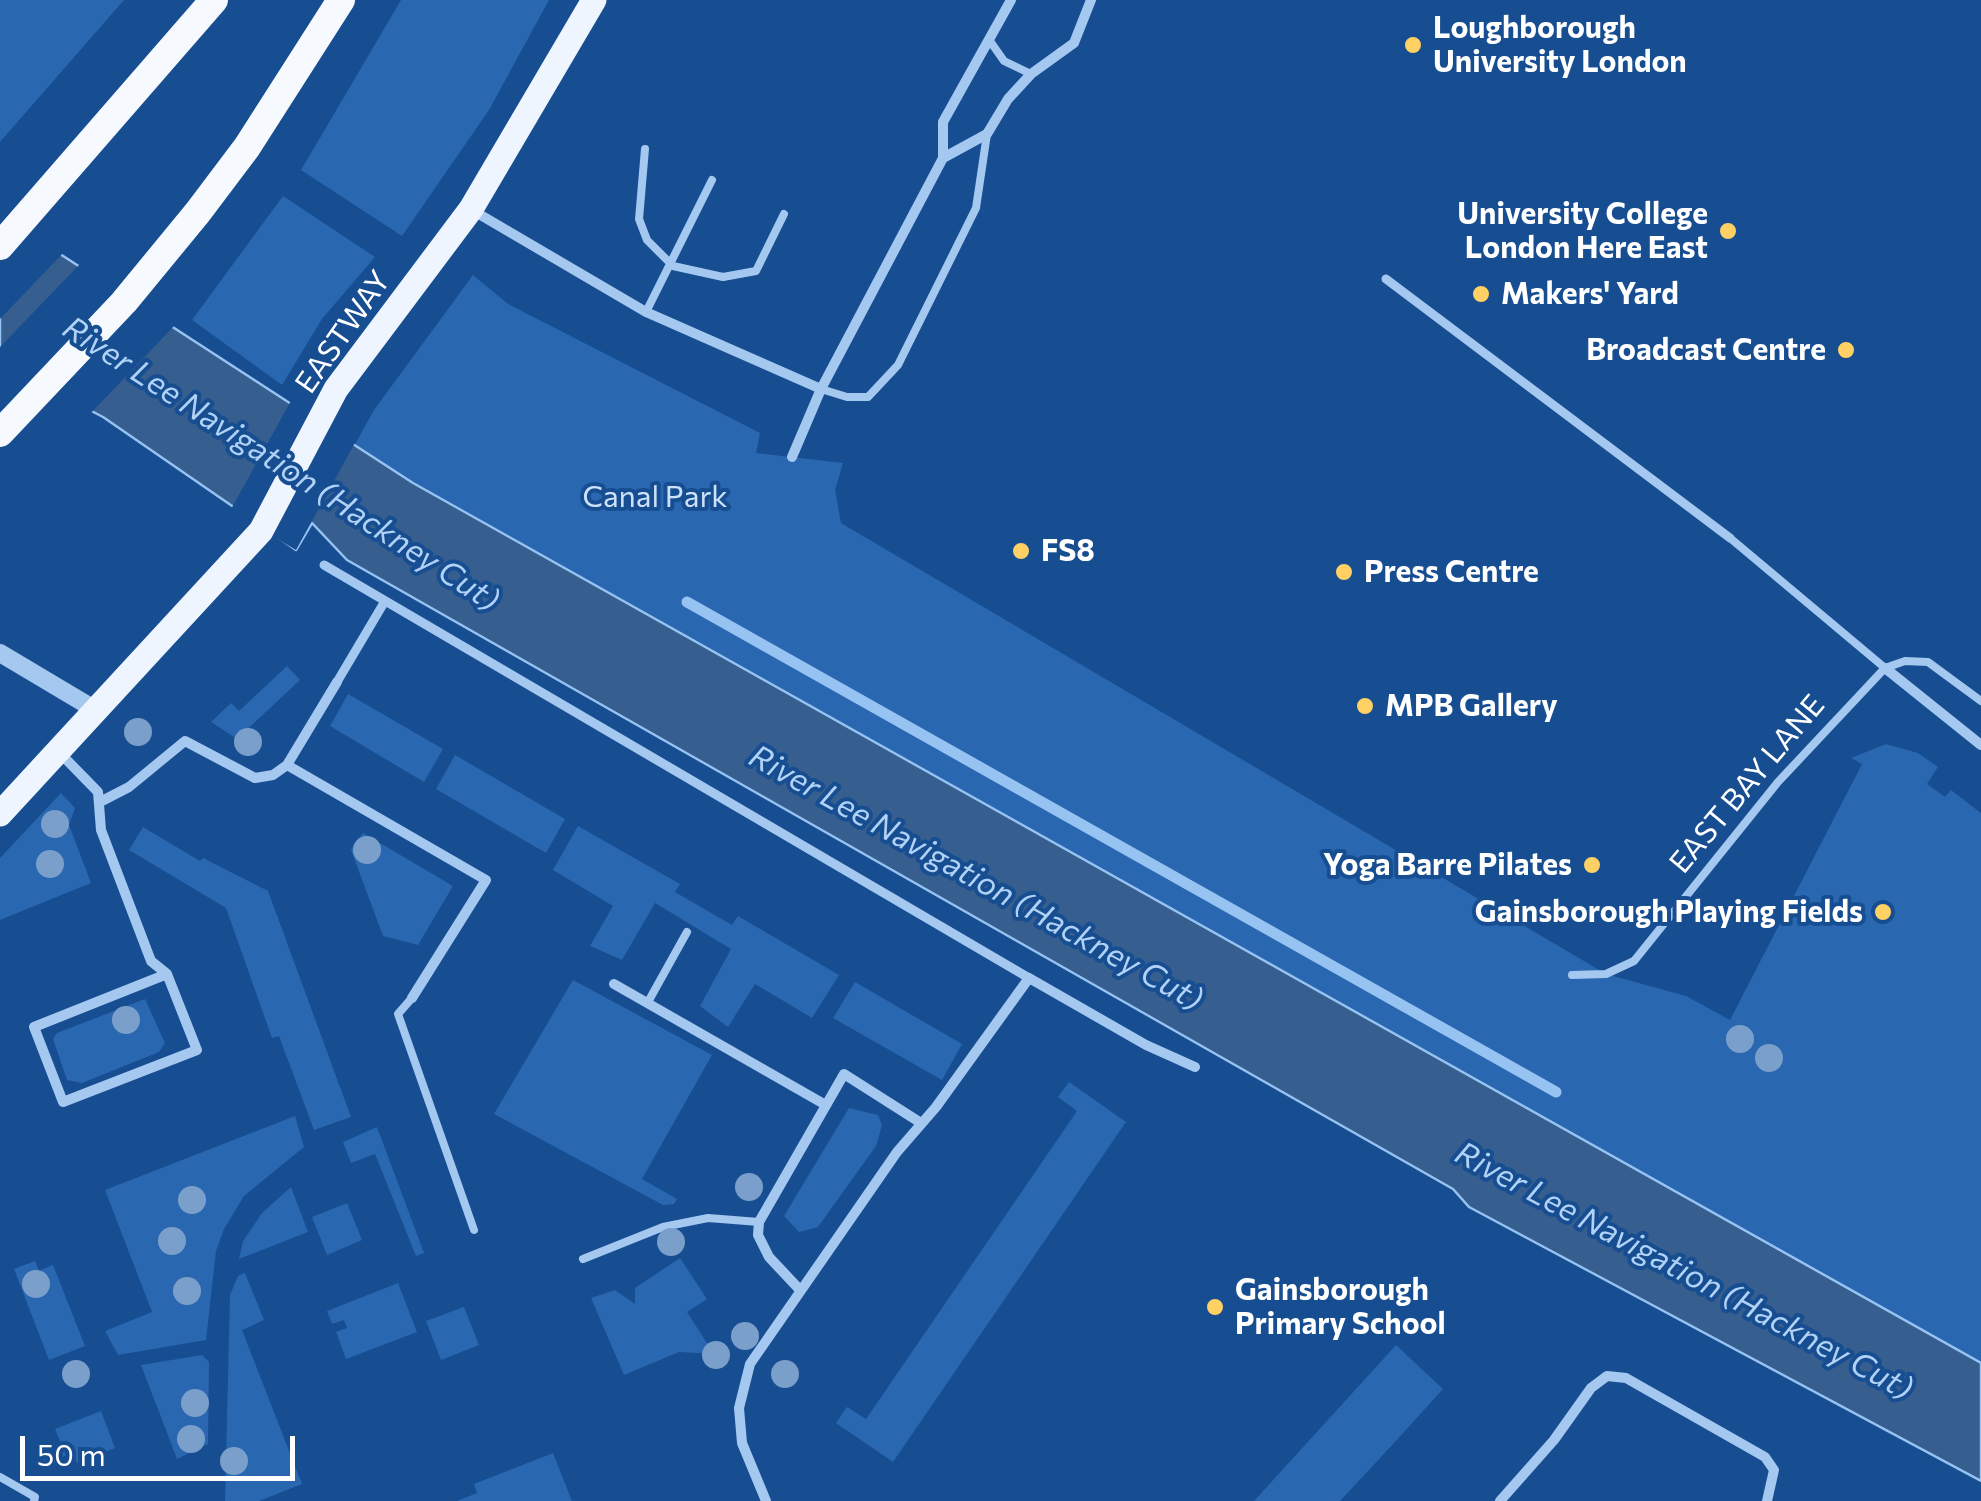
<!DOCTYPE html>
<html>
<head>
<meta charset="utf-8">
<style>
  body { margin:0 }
  #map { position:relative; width:1981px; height:1501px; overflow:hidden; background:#174d91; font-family:Commissioner,sans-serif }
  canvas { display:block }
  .scale { position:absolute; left:20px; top:1436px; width:275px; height:45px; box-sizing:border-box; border:5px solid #fff; border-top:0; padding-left:12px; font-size:30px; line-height:35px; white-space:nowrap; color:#fff; -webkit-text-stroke:8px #174d91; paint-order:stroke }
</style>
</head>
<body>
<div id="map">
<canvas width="1981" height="1501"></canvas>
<div class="scale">50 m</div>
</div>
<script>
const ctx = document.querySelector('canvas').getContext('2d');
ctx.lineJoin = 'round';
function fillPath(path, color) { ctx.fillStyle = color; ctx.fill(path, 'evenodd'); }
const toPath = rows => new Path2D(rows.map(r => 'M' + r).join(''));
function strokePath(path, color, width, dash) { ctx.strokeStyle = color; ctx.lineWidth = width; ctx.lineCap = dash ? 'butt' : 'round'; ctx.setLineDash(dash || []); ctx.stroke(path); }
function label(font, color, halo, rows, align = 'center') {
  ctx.font = font + ' Commissioner,sans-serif'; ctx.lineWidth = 8; ctx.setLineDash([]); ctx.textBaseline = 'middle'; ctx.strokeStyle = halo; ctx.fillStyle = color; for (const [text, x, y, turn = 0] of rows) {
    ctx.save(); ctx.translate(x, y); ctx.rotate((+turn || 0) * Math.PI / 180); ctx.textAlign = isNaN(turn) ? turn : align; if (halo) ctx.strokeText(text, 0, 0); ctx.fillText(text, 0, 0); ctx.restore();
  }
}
fillPath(toPath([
  [0,0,124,0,0,142],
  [401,0,549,0,489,110,402,236,301,170],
  [283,196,375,257,322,319,282,385,192,320],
  [473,275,508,304,760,433,756,453,843,463,835,490,841,523,1606,974,1686,996,1730,1020,1862,764,1851,758,1886,744,1918,753,1938,767,1927,784,1945,797,1951,790,1981,813,1981,1363,413,483,354,446,374,410],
  [287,666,300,680,237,739,211,722,231,703,239,711],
  [348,694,443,749,424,782,330,726],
  [455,755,565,819,546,853,436,789],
  [61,793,75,808,69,825,91,883,0,920,0,858],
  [578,826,680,884,675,892,732,925,738,916,839,975,812,1018,755,984,728,1027,700,1006,731,949,655,903,622,960,590,946,613,906,553,870],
  [143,827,200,861,203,858,268,891,351,1117,314,1130,279,1036,272,1038,226,908,129,850],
  [363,833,453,886,418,945,383,936,351,850],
  [573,980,712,1055,642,1179,677,1199,674,1204,663,1205,494,1114],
  [855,982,962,1044,942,1080,833,1018],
  [145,999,165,1043,159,1052,82,1083,67,1080,53,1039,57,1033],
  [1069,1082,1126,1122,893,1462,836,1423,847,1407,866,1419,1077,1111,1058,1097],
  [849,1108,878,1115,882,1125,876,1146,818,1227,799,1232,784,1216],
  [295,1116,304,1147,244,1196,224,1229,216,1251,206,1340,118,1355,105,1331,152,1312,105,1190],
  [377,1127,424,1253,416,1256,375,1154,351,1163,343,1142],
  [291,1187,308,1232,239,1259,243,1241,262,1213],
  [347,1203,362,1240,327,1255,312,1217],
  [680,1258,707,1299,687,1312,714,1354,679,1352,624,1375,591,1298,615,1290,635,1304,635,1288],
  [35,1261,39,1271,53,1265,85,1346,49,1360,14,1269],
  [245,1273,264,1320,242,1330,302,1484,259,1501,225,1501,230,1295,238,1276],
  [398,1283,417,1332,346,1359,336,1332,347,1328,344,1320,332,1324,327,1311],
  [464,1307,479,1345,441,1360,426,1321],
  [1396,1345,1443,1389,1395,1442,1340,1501,1254,1501],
  [202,1355,209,1362,208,1444,177,1459,141,1365],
  [101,1411,115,1448,77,1463,73,1453,44,1464,40,1455,62,1446,55,1429],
  [553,1453,572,1501,457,1501,477,1493,474,1484]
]), '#2967b0');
const water = toPath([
  [0,215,413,483,1981,1363,1981,1481,1469,1207,1453,1189,347,560,312,523,296,550,103,417,0,363,0,215]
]);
fillPath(water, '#365e8f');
strokePath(water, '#97c3f3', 2.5);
fillPath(toPath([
  [0,210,65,251,0,319],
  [82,262,176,324,89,415,0,368,0,347],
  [292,399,356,441,296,550,230,511]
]), '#174d91');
strokePath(toPath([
  [687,602,1556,1092]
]), '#97c3f3', 11);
strokePath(toPath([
  [990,41,1004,61,1031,74],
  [645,149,639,219,647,240,673,266,723,277,756,271,784,214],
  [646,312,712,180],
  [821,389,847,397,868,397,898,365,976,208,987,134],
  [1730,538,1885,668],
  [1572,975,1606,974,1634,961,1778,782,1885,668,1905,661,1928,662,1981,701],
  [412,998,398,1014,474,1230],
  [648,1002,687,932],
  [583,1259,663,1227,708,1218,759,1222],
  [0,1477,35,1497,34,1501]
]), '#a5c8f0', 8);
strokePath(toPath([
  [1386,279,1730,538],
  [324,565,1029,978],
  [337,682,385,601]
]), '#a5c8f0', 9);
strokePath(toPath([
  [943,158,987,134,1008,99,1031,74,1074,43,1091,0],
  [472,210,646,312,821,389],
  [792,457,821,389,943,158,943,122,1011,0],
  [1885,668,1981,745],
  [58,751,98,792,101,830,151,961,167,974,197,1050,63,1102,34,1027,167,974],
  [287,765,337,682],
  [100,802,129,787,185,741,255,778,273,775,287,765,486,880,412,998],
  [614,984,824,1104],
  [800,1290,769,1257,758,1235,759,1222,844,1074,921,1123],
  [766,1501,742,1443,739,1408,750,1364,897,1152,936,1107,1029,978,1146,1045,1195,1067],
  [1500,1501,1554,1440,1591,1388,1607,1376,1626,1378,1765,1457,1774,1470,1767,1501]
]), '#a5c8f0', 10);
strokePath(toPath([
  [0,653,94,709]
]), '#a5c8f0', 18);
strokePath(toPath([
  [0,814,261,531,336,389,471,209,594,0]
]), '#eef5ff', 25);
strokePath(toPath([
  [0,246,214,0],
  [0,433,124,302,198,212,247,147,341,0]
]), '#f6faff', 28);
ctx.fillStyle = '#7b9fcb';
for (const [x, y] of [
  [138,732],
  [248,742],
  [55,824],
  [367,850],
  [50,864],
  [126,1020],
  [1740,1039],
  [1769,1058],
  [749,1187],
  [192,1200],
  [172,1241],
  [671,1242],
  [36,1284],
  [187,1291],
  [745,1336],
  [716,1355],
  [76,1374],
  [785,1374],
  [195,1403],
  [191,1439],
  [234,1461]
]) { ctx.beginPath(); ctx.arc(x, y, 14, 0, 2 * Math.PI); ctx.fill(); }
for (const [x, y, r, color] of [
  [1413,45,10,"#ffd164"],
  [1728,231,10,"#ffd164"],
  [1481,294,10,"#ffd164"],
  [1846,350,10,"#ffd164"],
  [1021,551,10,"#ffd164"],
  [1344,572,10,"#ffd164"],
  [1365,706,10,"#ffd164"],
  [1592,865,10,"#ffd164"],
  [1883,912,10,"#ffd164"],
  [1215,1307,10,"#ffd164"]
]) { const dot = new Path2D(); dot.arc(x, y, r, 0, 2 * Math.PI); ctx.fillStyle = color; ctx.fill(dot); strokePath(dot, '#174d91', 4); }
label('bold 30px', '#fff', '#174d91', [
  ["Loughborough",1433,28],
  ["University London",1433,62],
  ["University College",1708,214,"right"],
  ["London Here East",1708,248,"right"],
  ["Makers' Yard",1501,294],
  ["Broadcast Centre",1826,350,"right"],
  ["FS8",1041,551],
  ["Press Centre",1364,572],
  ["MPB Gallery",1385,706],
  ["Yoga Barre Pilates",1572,865,"right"],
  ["Gainsborough Playing Fields",1863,912,"right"],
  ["Gainsborough",1235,1290],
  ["Primary School",1235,1324]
], 'left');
label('30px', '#fff', '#174d91', [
  ["EASTWAY",343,332,-55],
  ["EAST BAY LANE",1747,784,-50]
]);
label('30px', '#cce2fb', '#174d91', [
  ["Canal Park",655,497]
]);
label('italic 32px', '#b1d2f7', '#174d91', [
  ["River Lee Navigation (Hackney Cut)",281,464,33],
  ["River Lee Navigation (Hackney Cut)",976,878,29],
  ["River Lee Navigation (Hackney Cut)",1684,1271,28]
]);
</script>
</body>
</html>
